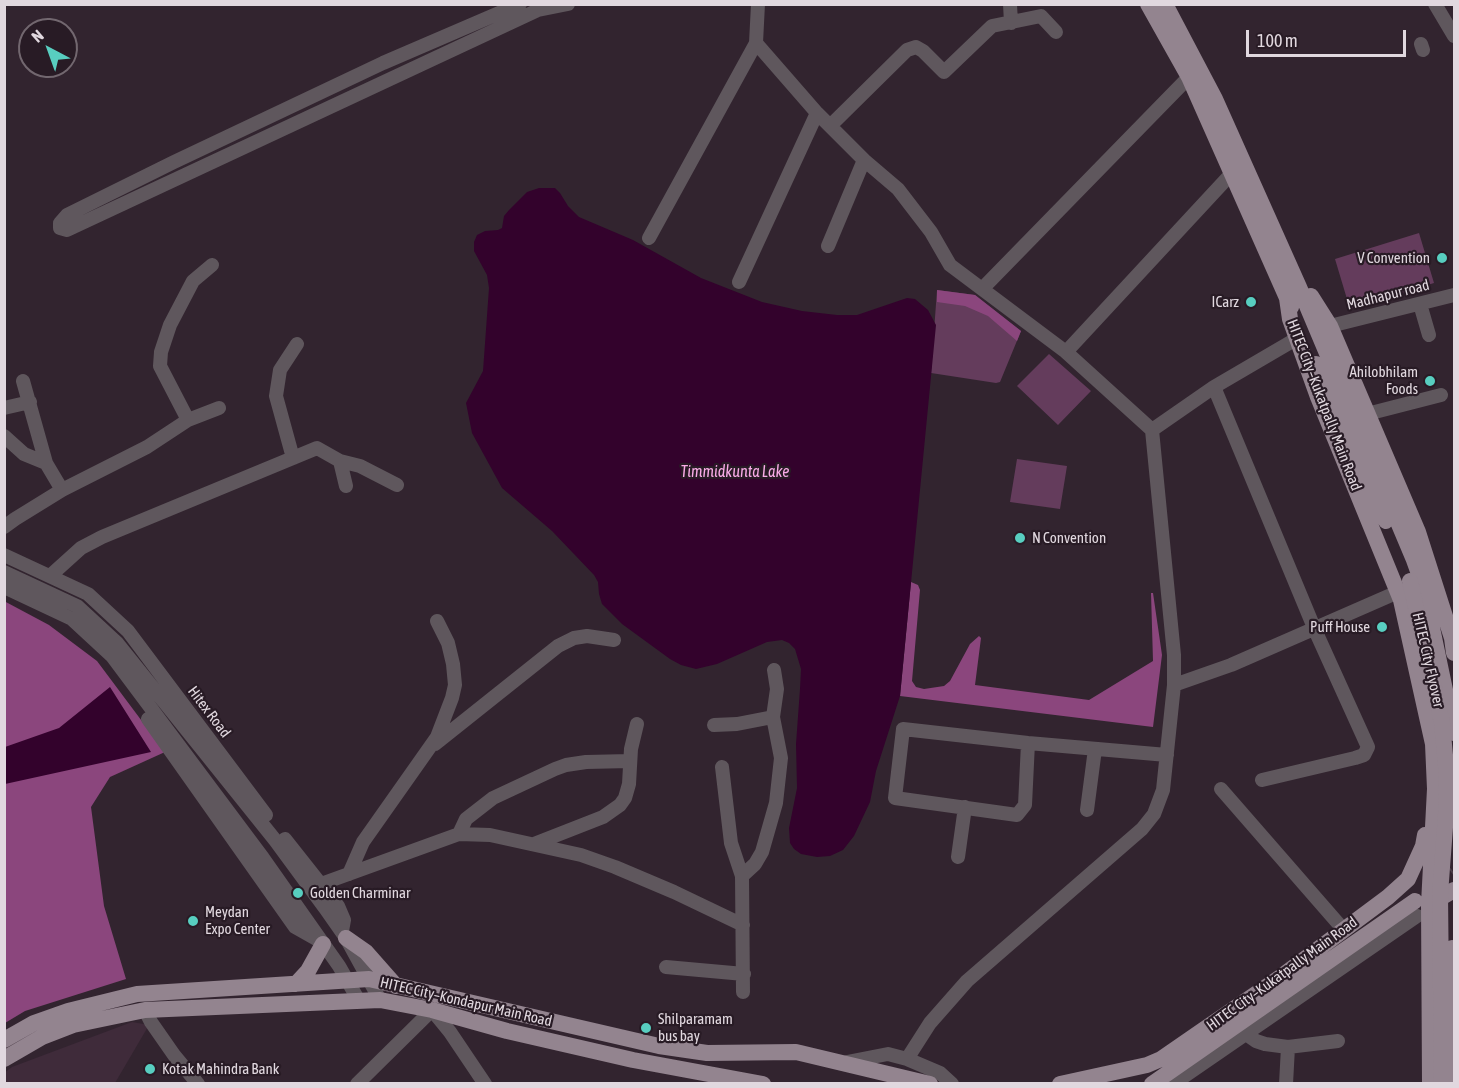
<!DOCTYPE html>
<html>
<head>
<meta charset="utf-8">
<style>
  body { margin:0 }
  #map { position:relative; width:1459px; height:1088px; overflow:hidden; background:#32242f; font-family:"Asap Condensed",sans-serif }
  canvas { display:block }
  .frame { position:absolute; inset:0; border:6px solid #e1d8df; pointer-events:none }
  .north { position:absolute; left:18px; top:18px; width:60px; height:60px; box-sizing:border-box; background:#281b25; border:2px solid #72676f; border-radius:50%; rotate:319deg; font-size:16px; font-weight:700; line-height:24px; text-align:center; color:#e1d8df }
  .north::after { content:''; display:block; margin:auto; width:21px; height:27px; background:#58cec0; clip-path:polygon(50% 0,100% 100%,50% 72%,0 100%) }
  .scale { position:absolute; left:1246px; top:30px; width:160px; height:27px; box-sizing:border-box; border:3px solid #e1d8df; border-top:0; padding-left:8px; font-size:18px; line-height:21px; white-space:nowrap; color:#e1d8df; -webkit-text-stroke:4px #281b25; paint-order:stroke }
</style>
</head>
<body>
<div id="map">
<canvas width="1459" height="1088"></canvas>
<div class="frame"></div>
<div class="north">N</div>
<div class="scale">100 m</div>
</div>
<script>
const ctx = document.querySelector('canvas').getContext('2d');
ctx.lineJoin = 'round';
function fillPath(path, color) { ctx.fillStyle = color; ctx.fill(path, 'evenodd'); }
const toPath = rows => new Path2D(rows.map(r => 'M' + r).join(''));
function strokePath(path, color, width, dash) { ctx.strokeStyle = color; ctx.lineWidth = width; ctx.lineCap = dash ? 'butt' : 'round'; ctx.setLineDash(dash || []); ctx.stroke(path); }
function label(font, color, halo, rows, align = 'center') {
  ctx.font = font + ' "Asap Condensed",sans-serif'; ctx.lineWidth = 4.5; ctx.setLineDash([]); ctx.textBaseline = 'middle'; ctx.strokeStyle = halo; ctx.fillStyle = color; for (const [text, x, y, turn = 0] of rows) {
    ctx.save(); ctx.translate(x, y); ctx.rotate((+turn || 0) * Math.PI / 180); ctx.textAlign = isNaN(turn) ? turn : align; if (halo) ctx.strokeText(text, 0, 0); ctx.fillText(text, 0, 0); ctx.restore();
  }
}
fillPath(toPath([
  [132,1022,149,1025,115,1083,5,1083,4,1073,12,1067]
]), '#3f2b3a');
fillPath(toPath([
  [1419,233,1434,283,1350,309,1335,259],
  [937,290,975,295,1021,331,1000,382,996,383,931,373],
  [1049,354,1091,391,1058,425,1017,386],
  [1017,459,1067,466,1060,509,1010,502]
]), '#643c5c');
fillPath(toPath([
  [937,290,975,295,1021,331,1017,341,988,316,965,306,937,302],
  [911,582,918,585,920,590,912,681,916,687,924,689,944,686,950,681,970,644,979,636,981,638,975,685,1089,700,1153,661,1151,593,1153,593,1162,655,1153,727,900,696],
  [4,601,49,625,97,661,165,752,110,777,91,807,104,906,126,979,25,1011,5,1023]
]), '#8b467d');
fillPath(toPath([
  [539,188,555,188,560,193,568,206,579,217,633,240,701,278,762,302,802,311,837,315,857,315,907,298,915,299,928,310,936,325,900,696,876,771,870,802,854,836,843,850,830,856,817,857,801,854,794,849,790,843,789,828,797,788,796,744,800,689,801,669,795,649,789,643,782,640,767,642,717,664,696,669,681,665,670,659,622,624,602,604,599,594,598,582,594,575,552,531,502,488,472,433,466,403,483,371,489,288,487,275,474,251,474,242,477,235,485,231,498,230,502,228,504,216,509,210,527,192],
  [110,687,151,752,5,784,5,747,59,728]
]), '#33022c');
strokePath(toPath([
  [1433,888,1454,873]
]), '#4c3f49', 16, [16, 8]);
strokePath(toPath([
  [520,4,383,63,174,162,67,215,60,223,60,228,67,230,538,10,568,4],
  [1010,4,1011,23],
  [1435,4,1454,36],
  [756,43,817,113,864,160,898,189,931,232,950,265,1066,352,1152,430,1174,655,1174,685,1163,790,1154,814,1142,829,967,981,930,1023,907,1059],
  [1421,44,1423,50],
  [830,126,907,50,916,47,923,51,944,72,992,26,1041,16,1056,32],
  [649,238,756,43,758,4],
  [828,246,864,160],
  [739,282,817,113],
  [982,289,1189,77],
  [1420,304,1429,335],
  [1330,326,1454,295],
  [1066,352,1232,173],
  [23,381,46,463],
  [1214,387,1315,630,1368,747,1364,755,1355,758,1262,780],
  [4,408,30,402],
  [1367,414,1441,395],
  [188,420,219,408],
  [1152,430,1214,387,1296,339],
  [4,436,24,454,46,463,62,490],
  [293,458,276,396,280,370,297,344],
  [340,461,360,466,397,485],
  [4,527,15,519,62,490,147,447,188,420,160,366,161,352,170,325,193,281,212,265],
  [4,555,88,594,128,631,266,815],
  [4,572,77,606,117,643,275,840,325,908,346,938,380,1000],
  [50,576,81,548,102,537,317,448,340,461,346,486],
  [4,587,72,619,112,656,263,858,339,966,359,1001],
  [1174,685,1231,665,1398,592],
  [148,719,295,927,318,940],
  [714,725,737,724,773,717],
  [1028,743,1025,805,1017,815,895,798,903,729,1028,743,1167,755],
  [435,744,558,646,574,638,587,636,614,640],
  [722,767,731,843,742,876,743,992],
  [1221,789,1343,929],
  [1087,810,1095,749],
  [459,834,466,819,493,798,555,769,566,765,586,762,630,761],
  [285,839,338,906,344,920,342,931],
  [534,844,603,817,620,805,625,798,629,784,631,749,637,724],
  [958,857,965,807],
  [349,874,363,842,437,737,452,698,455,685,453,664,448,643,437,621],
  [742,876,755,864,762,852,776,803,781,758,773,717,777,689,774,670],
  [321,884,459,834,490,835,581,855,615,867,674,892,743,925],
  [666,967,744,974],
  [145,1010,151,1022,174,1055,198,1084],
  [1246,1034,1256,1041,1265,1044,1288,1047,1338,1041],
  [847,1062,888,1054,907,1059,940,1073,952,1084],
  [357,1084,432,1010,450,1032,485,1084],
  [1173,1084,1417,916],
  [1286,1084,1288,1047]
]), '#5f575d', 14);
strokePath(toPath([
  [1148,4,1189,77,1291,307],
  [1165,4,1215,99,1299,287,1414,560,1423,585,1454,733],
  [1311,296,1330,326,1418,532,1452,638,1454,653],
  [1287,298,1290,319,1318,397,1401,600,1433,744,1435,789,1429,904,1430,1084],
  [1316,364,1386,521],
  [1430,904,1454,890],
  [346,938,366,952,396,986],
  [296,984,308,971,323,944],
  [4,1040,34,1023,68,1011,137,994,369,979,659,1046,707,1053,796,1052,930,1084],
  [4,1059,42,1037,73,1025,145,1010,380,1000,432,1010,507,1031,633,1060,763,1084],
  [1060,1084,1147,1065,1161,1059,1203,1030,1282,976,1388,897,1408,879,1423,846,1425,835],
  [1152,1084,1415,901]
]), '#93848f', 16);
strokePath(toPath([
  [1410,581,1442,723,1446,766,1447,801,1440,894,1442,1084],
  [1452,948,1454,1084]
]), '#93848f', 16);
for (const [x, y, r, color] of [
  [1442,258,6,"#58cec0"],
  [1251,302,6,"#58cec0"],
  [1430,381,6,"#58cec0"],
  [1020,538,6,"#58cec0"],
  [1382,627,6,"#58cec0"],
  [298,893,6,"#58cec0"],
  [193,921,6,"#58cec0"],
  [646,1028,6,"#58cec0"],
  [150,1069,6,"#58cec0"]
]) { const dot = new Path2D(); dot.arc(x, y, r, 0, 2 * Math.PI); ctx.fillStyle = color; ctx.fill(dot); strokePath(dot, '#281b25', 2); }
label('15px', '#e1d8df', '#281b25', [
  ["V Convention",1430,258,"right"],
  ["ICarz",1239,302,"right"],
  ["Ahilobhilam",1418,372,"right"],
  ["Foods",1418,389,"right"],
  ["N Convention",1032,538],
  ["Puff House",1370,627,"right"],
  ["Golden Charminar",310,893],
  ["Meydan",205,912],
  ["Expo Center",205,929],
  ["Shilparamam",658,1019],
  ["bus bay",658,1036],
  ["Kotak Mahindra Bank",162,1069]
], 'left');
label('15px', '#e1d8df', '#281b25', [
  ["Madhapur road",1388,295,-14],
  ["HITEC City–Kukatpally Main Road",1324,405,69],
  ["HITEC City Flyover",1428,660,77],
  ["Hitex Road",209,712,53],
  ["HITEC City–Kukatpally Main Road",1282,974,-36],
  ["HITEC City–Kondapur Main Road",466,1002,13]
]);
label('italic 16px', '#f9abe7', '#281b25', [
  ["Timmidkunta Lake",735,472]
]);
</script>
</body>
</html>
